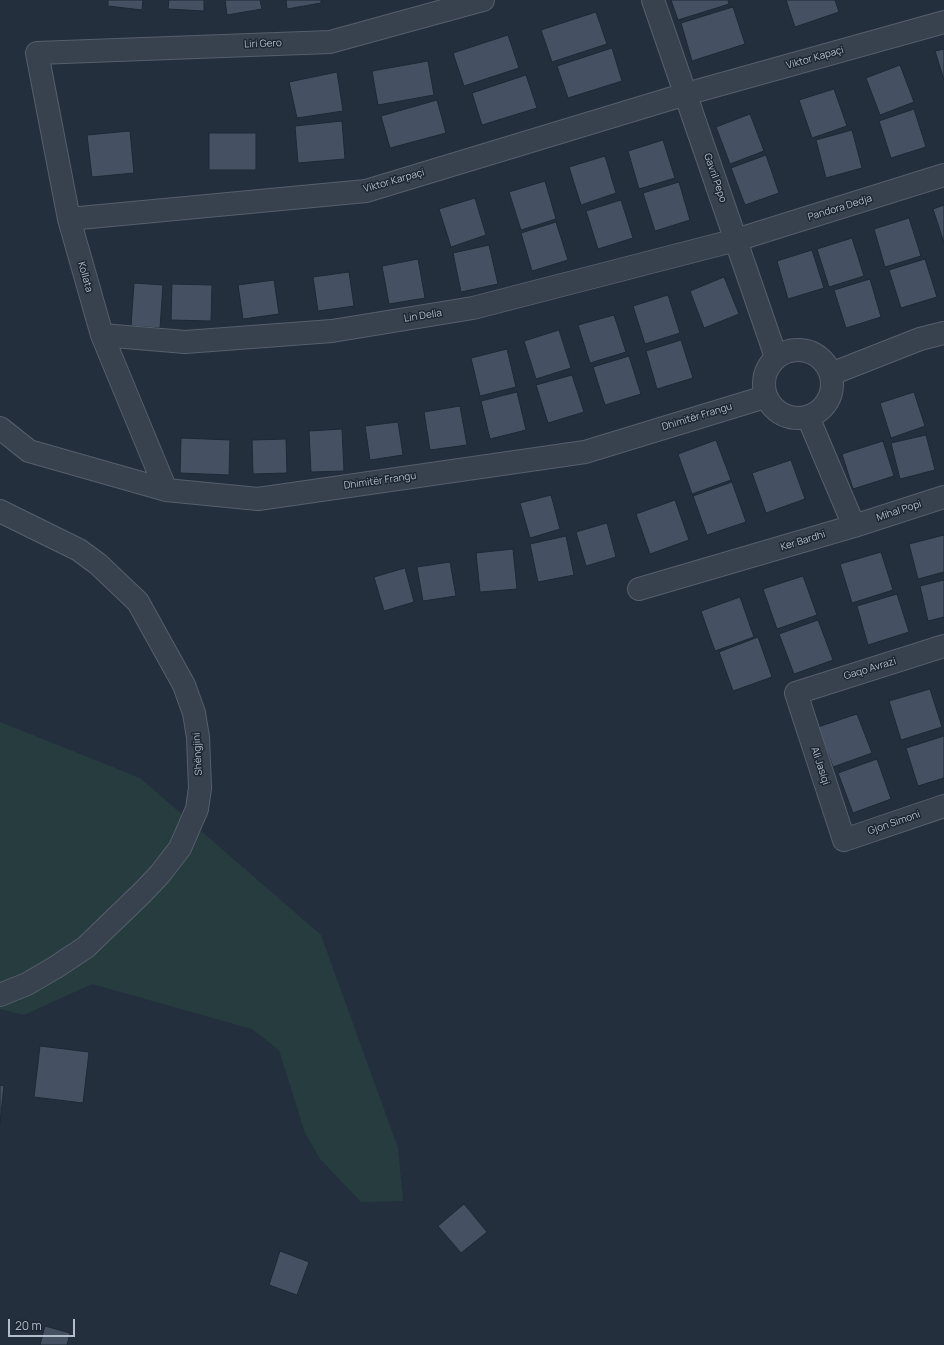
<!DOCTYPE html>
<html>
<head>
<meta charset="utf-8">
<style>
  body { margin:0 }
  #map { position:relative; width:944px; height:1345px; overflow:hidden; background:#242f3e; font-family:Manrope,sans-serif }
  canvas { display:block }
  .scale { position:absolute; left:8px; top:1319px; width:67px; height:18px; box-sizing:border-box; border:2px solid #b4bcc9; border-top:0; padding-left:5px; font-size:12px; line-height:14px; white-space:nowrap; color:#b4bcc9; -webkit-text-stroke:3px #1d2633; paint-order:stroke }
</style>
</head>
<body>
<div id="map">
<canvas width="944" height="1345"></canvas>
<div class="scale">20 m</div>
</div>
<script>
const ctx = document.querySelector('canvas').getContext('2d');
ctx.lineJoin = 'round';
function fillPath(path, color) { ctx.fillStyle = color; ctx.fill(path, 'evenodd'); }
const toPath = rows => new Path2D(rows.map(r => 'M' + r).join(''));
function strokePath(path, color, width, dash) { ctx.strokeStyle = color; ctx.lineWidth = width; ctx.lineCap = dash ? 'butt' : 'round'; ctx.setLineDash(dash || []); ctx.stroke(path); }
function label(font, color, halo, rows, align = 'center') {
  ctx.font = font + ' Manrope,sans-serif'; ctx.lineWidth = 3; ctx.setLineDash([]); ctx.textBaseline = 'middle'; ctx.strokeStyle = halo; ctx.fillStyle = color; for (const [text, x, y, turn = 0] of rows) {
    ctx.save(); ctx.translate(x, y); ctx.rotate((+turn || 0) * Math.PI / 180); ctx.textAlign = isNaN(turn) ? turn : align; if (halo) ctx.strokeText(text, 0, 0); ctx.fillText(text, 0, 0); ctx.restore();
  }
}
fillPath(toPath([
  [0,722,140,778,321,935,398,1148,403,1201,361,1202,320,1159,305,1133,279,1050,252,1029,92,984,24,1015,0,1009]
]), '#263c3f');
const building = toPath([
  [108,0,143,0,142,10,108,6,108,0],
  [169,0,204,0,204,11,168,9,169,0],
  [225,0,260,0,262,9,227,15,225,0],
  [286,0,321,0,321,3,287,9,286,0],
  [671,0,728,0,729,4,678,20,671,0],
  [786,0,835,0,839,12,795,27,786,0],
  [733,7,745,44,692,61,681,23,733,7],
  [596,12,607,44,552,62,541,30,596,12],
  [508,35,519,68,464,86,453,53,508,35],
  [612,48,622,81,568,98,557,66,612,48],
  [944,49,944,80,935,51,944,49],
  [428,61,434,95,378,105,372,71,428,61],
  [900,65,914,102,880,115,866,78,900,65],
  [337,72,343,111,297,118,289,82,337,72],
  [526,75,537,108,482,125,472,93,526,75],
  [834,89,847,126,812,138,799,100,834,89],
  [437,100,446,133,390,148,381,116,437,100],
  [914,109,926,147,891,158,879,121,914,109],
  [750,114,764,151,730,164,716,127,750,114],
  [342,121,345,159,298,163,295,126,342,121],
  [852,130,862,168,826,178,816,140,852,130],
  [130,131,134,173,92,177,87,135,130,131],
  [209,133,256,133,256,170,209,170,209,133],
  [663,140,675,178,639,189,628,151,663,140],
  [766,155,779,193,745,205,731,168,766,155],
  [605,156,616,193,581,205,569,167,605,156],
  [545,181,556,219,521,230,509,192,545,181],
  [679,182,690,220,655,231,643,193,679,182],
  [475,198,486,235,451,247,439,209,475,198],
  [621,200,633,238,598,249,586,211,621,200],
  [944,205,944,243,933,209,944,205],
  [909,218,921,256,885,267,874,229,909,218],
  [556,222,568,260,532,271,521,233,556,222],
  [852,238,864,276,829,287,817,249,852,238],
  [489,245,498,284,461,292,453,253,489,245],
  [812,250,824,288,788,299,777,261,812,250],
  [418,259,425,298,389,304,382,266,418,259],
  [925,259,937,297,901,308,889,270,925,259],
  [349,272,354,306,318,311,313,277,349,272],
  [724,277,739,314,704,328,690,291,724,277],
  [870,279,881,317,846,328,834,290,870,279],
  [274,280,279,314,243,319,238,285,274,280],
  [134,283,163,285,160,328,131,326,134,283],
  [172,284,212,285,211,321,171,320,172,284],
  [668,295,680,333,645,344,633,306,668,295],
  [614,315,626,352,590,363,578,325,614,315],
  [559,330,571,368,536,379,524,341,559,330],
  [681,340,693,378,657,389,646,351,681,340],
  [507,349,516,387,480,396,471,358,507,349],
  [629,356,641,394,605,405,593,367,629,356],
  [572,375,584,412,548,423,536,385,572,375],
  [517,392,526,430,490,439,481,401,517,392],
  [914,392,925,426,891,438,880,403,914,392],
  [460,406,467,445,430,450,424,412,460,406],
  [398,422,403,455,370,460,365,426,398,422],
  [342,429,344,471,311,472,309,431,342,429],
  [926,435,935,470,900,479,891,443,926,435],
  [181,438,230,440,229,475,180,473,181,438],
  [286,439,287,473,253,474,252,440,286,439],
  [716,440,731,480,692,494,678,454,716,440],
  [883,441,894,476,853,489,842,454,883,441],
  [791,460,805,499,766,513,752,473,791,460],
  [732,482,746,522,707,535,693,496,732,482],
  [551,495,560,529,530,538,520,503,551,495],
  [675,500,689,540,650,554,636,514,675,500],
  [607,523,616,557,586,566,576,532,607,523],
  [944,535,944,572,918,579,909,544,944,535],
  [566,536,574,575,538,582,530,544,566,536],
  [513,549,517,589,480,592,476,553,513,549],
  [881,552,893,590,852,603,840,564,881,552],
  [450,562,456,596,423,601,417,567,450,562],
  [405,568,414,602,384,611,374,577,405,568],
  [803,576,817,615,777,629,763,589,803,576],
  [944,580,944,617,928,621,920,586,944,580],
  [897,594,909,632,868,645,857,606,897,594],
  [740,597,754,637,715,651,701,611,740,597],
  [818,620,833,660,794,674,779,634,818,620],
  [758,637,772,677,733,691,719,652,758,637],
  [930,689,942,727,901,740,889,701,930,689],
  [857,714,872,753,833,767,818,727,857,714],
  [944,736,944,778,918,786,906,748,944,736],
  [877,759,891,799,853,813,838,773,877,759],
  [40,1046,89,1052,83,1103,34,1097,40,1046],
  [0,1085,4,1086,0,1123,0,1085],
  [464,1204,487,1232,461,1253,438,1226,464,1204],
  [280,1251,309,1262,297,1295,269,1285,280,1251],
  [45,1326,70,1333,67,1345,40,1345,45,1326]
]);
fillPath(building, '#455162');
strokePath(building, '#1f2835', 1);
const street = toPath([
  [653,0,776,357],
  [69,219,366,191,686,94,944,22],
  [102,335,185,342,332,331,473,308,736,240,944,175],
  '764 384a34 34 0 1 1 68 0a34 34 0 1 1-68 0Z',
  [831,374,920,339,944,333],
  [808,417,854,526],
  [0,428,29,451,166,490,258,499,585,452,765,397],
  [166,490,102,335,69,219,37,53,330,42,483,0],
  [0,511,79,550,98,564,138,602,184,685,194,713,198,737,200,788,197,809,180,848,160,874,143,892,86,947,56,967,27,984,0,995],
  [639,589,854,526,944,497],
  [944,646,796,693,844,840,944,806]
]);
strokePath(street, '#565f6c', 24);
strokePath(street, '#38414e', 22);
label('10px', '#b4bcc9', '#1d2633', [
  ["Liri Gero",263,44,-2],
  ["Viktor Kapaçi",815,58,-16],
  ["Gavril Pepo",715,178,71],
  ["Viktor Karpaçi",394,181,-16],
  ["Pandora Dedja",840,208,-17],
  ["Kollata",85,277,74],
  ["Lin Delia",423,316,-9],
  ["Dhimitër Frangu",697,417,-17],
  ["Dhimitër Frangu",380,481,-8],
  ["Mihal Popi",899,511,-18],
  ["Ker Bardhi",803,541,-17],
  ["Gaqo Avrazi",870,669,-17],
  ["Shëngjini",198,754,-93],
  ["Ali Jasiqi",820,766,72],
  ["Gjon Simoni",894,823,-19]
]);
</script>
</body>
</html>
